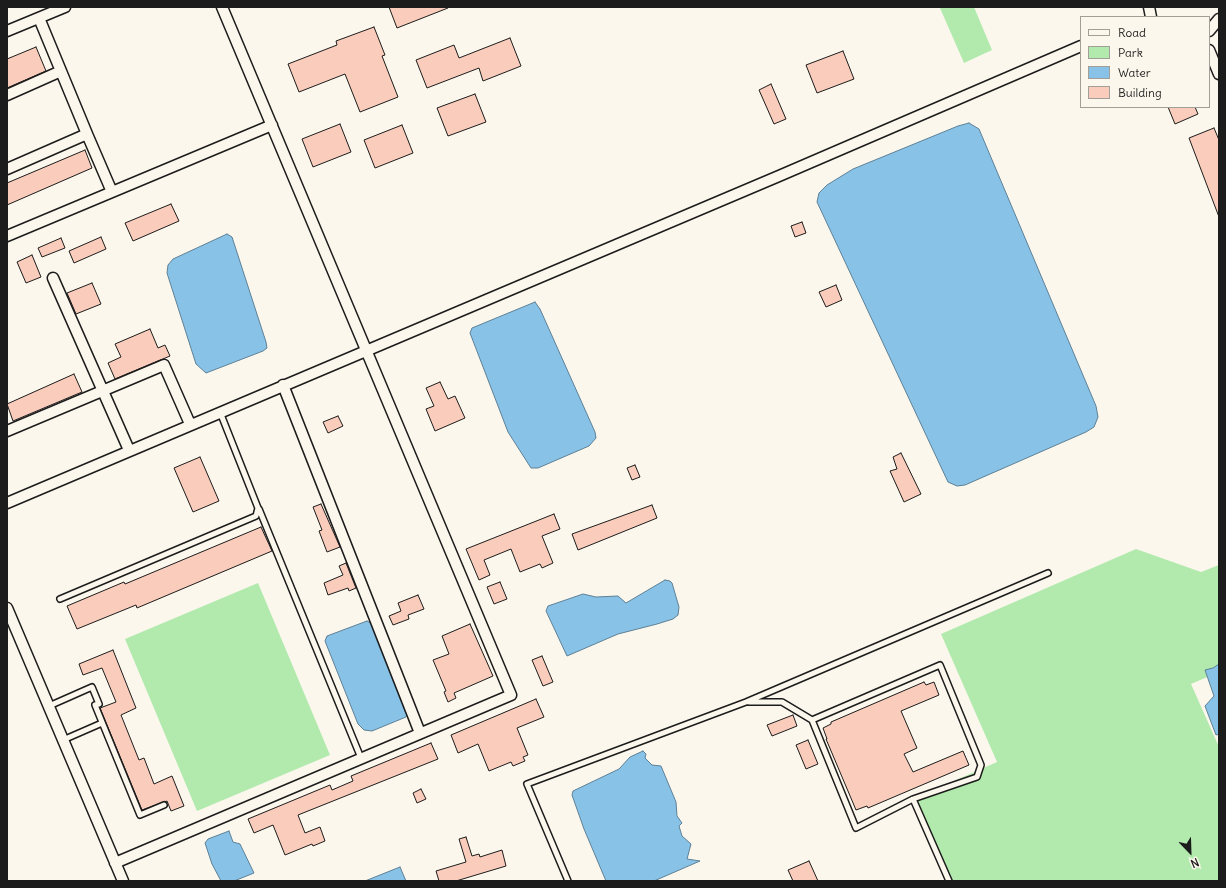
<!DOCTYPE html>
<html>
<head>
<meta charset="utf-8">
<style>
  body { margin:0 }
  #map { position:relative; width:1226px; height:888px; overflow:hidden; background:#fbf7ec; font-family:Delius,sans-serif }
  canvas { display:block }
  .frame { position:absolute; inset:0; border:8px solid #1c1c1c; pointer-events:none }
  .legend { position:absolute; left:1080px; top:16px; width:130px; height:92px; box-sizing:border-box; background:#fbf7ec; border:1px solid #a29f99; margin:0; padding:5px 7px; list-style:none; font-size:12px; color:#1c1c1c }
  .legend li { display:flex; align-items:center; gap:8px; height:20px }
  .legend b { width:20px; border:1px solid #a29f99 }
  .north { position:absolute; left:1170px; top:832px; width:40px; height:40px; -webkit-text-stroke:3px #fbf7ec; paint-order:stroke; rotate:157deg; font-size:11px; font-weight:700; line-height:16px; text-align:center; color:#1c1c1c }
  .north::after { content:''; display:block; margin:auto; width:14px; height:18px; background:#1c1c1c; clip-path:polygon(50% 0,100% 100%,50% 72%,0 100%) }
</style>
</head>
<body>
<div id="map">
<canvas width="1226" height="888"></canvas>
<div class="frame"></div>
<ul class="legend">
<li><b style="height:5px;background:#fbf7ec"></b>Road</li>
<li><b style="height:11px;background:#b2eaae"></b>Park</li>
<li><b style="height:11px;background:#88c2e7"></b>Water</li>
<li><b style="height:11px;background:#f9ccbb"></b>Building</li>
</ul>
<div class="north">N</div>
</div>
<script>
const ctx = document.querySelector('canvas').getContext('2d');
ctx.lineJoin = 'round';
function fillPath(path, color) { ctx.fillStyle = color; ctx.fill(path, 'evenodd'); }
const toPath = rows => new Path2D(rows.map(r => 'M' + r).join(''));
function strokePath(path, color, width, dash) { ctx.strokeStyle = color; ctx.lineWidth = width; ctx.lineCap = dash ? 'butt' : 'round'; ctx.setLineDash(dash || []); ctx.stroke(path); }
fillPath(toPath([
  [943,7,974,7,992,50,964,63,940,8],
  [1136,549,1201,572,1219,565,1219,672,1191,684,1219,747,1219,881,948,881,913,799,997,762,941,634],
  [258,583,330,755,197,811,125,639]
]), '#b2eaae');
const water = toPath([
  [969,123,979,129,1096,406,1098,417,1094,427,1086,432,965,485,957,486,948,482,817,202,819,193,827,185,853,169,958,126,969,123],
  [227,234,232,237,266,342,267,348,263,351,206,373,196,364,167,273,168,265,173,259,227,234],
  [535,302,540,309,595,432,596,438,589,446,538,468,531,468,508,432,470,333,472,328,535,302],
  [665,580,670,581,672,583,679,607,678,615,673,619,657,624,618,634,567,656,546,611,548,606,583,594,596,597,618,596,626,603,665,580],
  [367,621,372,624,408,714,406,717,372,731,364,730,358,724,325,641,327,636,367,621],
  [1219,664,1219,734,1216,735,1205,706,1214,696,1205,670,1213,668,1219,664],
  [643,751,646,754,645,758,652,765,661,766,676,802,677,816,682,823,679,826,682,836,691,844,687,859,700,861,654,881,606,881,584,829,572,795,573,791,619,769,630,757,643,751],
  [229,831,233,842,240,844,254,873,234,881,221,881,212,864,205,843,208,839,229,831],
  [400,867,406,881,365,881,400,867]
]);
fillPath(water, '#88c2e7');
strokePath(water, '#5d8096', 1);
const building = toPath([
  [389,7,448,7,448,8,397,28,389,7],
  [374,27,385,55,382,56,398,97,360,112,345,74,299,92,288,64,337,45,336,41,374,27],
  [510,38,521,66,483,81,479,68,427,88,416,60,454,45,459,58,510,38],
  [36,47,46,71,7,88,7,59,36,47],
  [843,51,854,79,817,93,806,65,843,51],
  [771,84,786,119,774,124,759,90,771,84],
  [475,94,486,122,448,136,437,108,475,94],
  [1168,107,1195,107,1198,114,1175,124,1168,107],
  [340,124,351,152,313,167,302,139,340,124],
  [402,125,413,153,375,168,364,140,402,125],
  [1214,128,1219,140,1219,217,1189,138,1214,128],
  [85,150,92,168,7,205,7,183,85,150],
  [171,204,179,221,133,241,125,223,171,204],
  [802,222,806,233,795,237,791,226,802,222],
  [101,237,106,249,74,263,69,251,101,237],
  [61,238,65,248,42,257,38,248,61,238],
  [32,255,41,277,26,283,17,262,32,255],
  [92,283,101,304,76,314,67,293,92,283],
  [836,285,842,300,826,307,819,292,836,285],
  [150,329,158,348,165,345,170,356,115,379,108,363,121,357,115,344,150,329],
  [74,374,82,392,13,421,7,404,74,374],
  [440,382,448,399,455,396,465,418,435,431,426,409,434,406,426,388,440,382],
  [338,416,343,426,328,433,323,422,338,416],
  [901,453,921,494,904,502,890,471,897,469,893,457,901,453],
  [200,457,219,501,193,512,174,468,200,457],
  [635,465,640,477,632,480,627,468,635,465],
  [321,504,340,547,327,552,319,531,322,530,313,507,321,504],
  [652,505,657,518,578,550,572,534,652,505],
  [554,514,560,529,542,536,553,563,542,568,540,564,520,572,511,549,484,560,490,575,479,580,466,549,554,514],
  [261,527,272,551,137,608,136,605,77,629,67,606,124,582,125,584,261,527],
  [346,563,356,588,349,591,348,588,328,595,324,583,343,575,339,566,346,563],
  [500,582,507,599,494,604,487,587,500,582],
  [418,595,424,609,408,615,409,619,393,625,389,616,401,611,398,603,418,595],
  [470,624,493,676,454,693,456,698,448,702,444,692,446,691,433,660,449,654,442,636,470,624],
  [113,650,136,708,121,715,139,760,144,758,154,784,172,776,184,806,171,811,167,801,142,810,100,708,116,702,102,668,83,675,79,664,113,650],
  [542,656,553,682,543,686,532,660,542,656],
  [924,682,926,685,934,682,939,695,901,711,917,748,904,754,913,772,963,751,969,765,868,808,867,806,856,810,826,739,827,739,823,728,831,724,831,722,924,682],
  [536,699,544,717,517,728,528,755,523,757,525,761,513,766,511,762,489,771,478,744,458,753,451,735,536,699],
  [793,715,797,726,772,736,767,725,793,715],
  [808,740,818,764,806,769,796,745,808,740],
  [431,743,438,759,298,815,305,833,320,827,325,841,313,846,312,844,285,855,273,825,254,833,248,819,330,785,332,790,353,781,351,776,431,743],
  [421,789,426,799,417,803,413,793,421,789],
  [466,837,472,856,479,854,480,857,502,850,506,866,456,881,439,881,436,871,466,862,459,839,466,837],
  [809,861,818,881,793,881,788,870,809,861]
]);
fillPath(building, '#f9ccbb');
strokePath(building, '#1c1c1c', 1);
const service = toPath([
  [259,509,361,758],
  [60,599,256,516,258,508,220,412],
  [749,702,782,702,812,720,940,665,981,765,977,777,913,799,949,881],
  [49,706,92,687,99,704,95,705,140,815,164,805],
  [812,720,856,828,913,799],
  [63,740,102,723],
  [568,881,527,784,746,702,1048,573]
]);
const minor = toPath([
  [1149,7,1151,17],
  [7,31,65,7],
  [1209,31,1219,19],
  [1209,50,1219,74],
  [7,95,61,71],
  [87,134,112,192],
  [7,169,87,134,39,18],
  [7,236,272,125],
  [53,278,129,450],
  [283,385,420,733],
  [7,431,164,365,190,424],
  [7,503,779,176,1081,46],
  [7,608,123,881],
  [115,863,511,695,222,7]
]);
strokePath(service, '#1c1c1c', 8);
strokePath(minor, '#1c1c1c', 13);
strokePath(service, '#fbf7ec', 5);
strokePath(minor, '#fbf7ec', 10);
</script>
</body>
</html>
